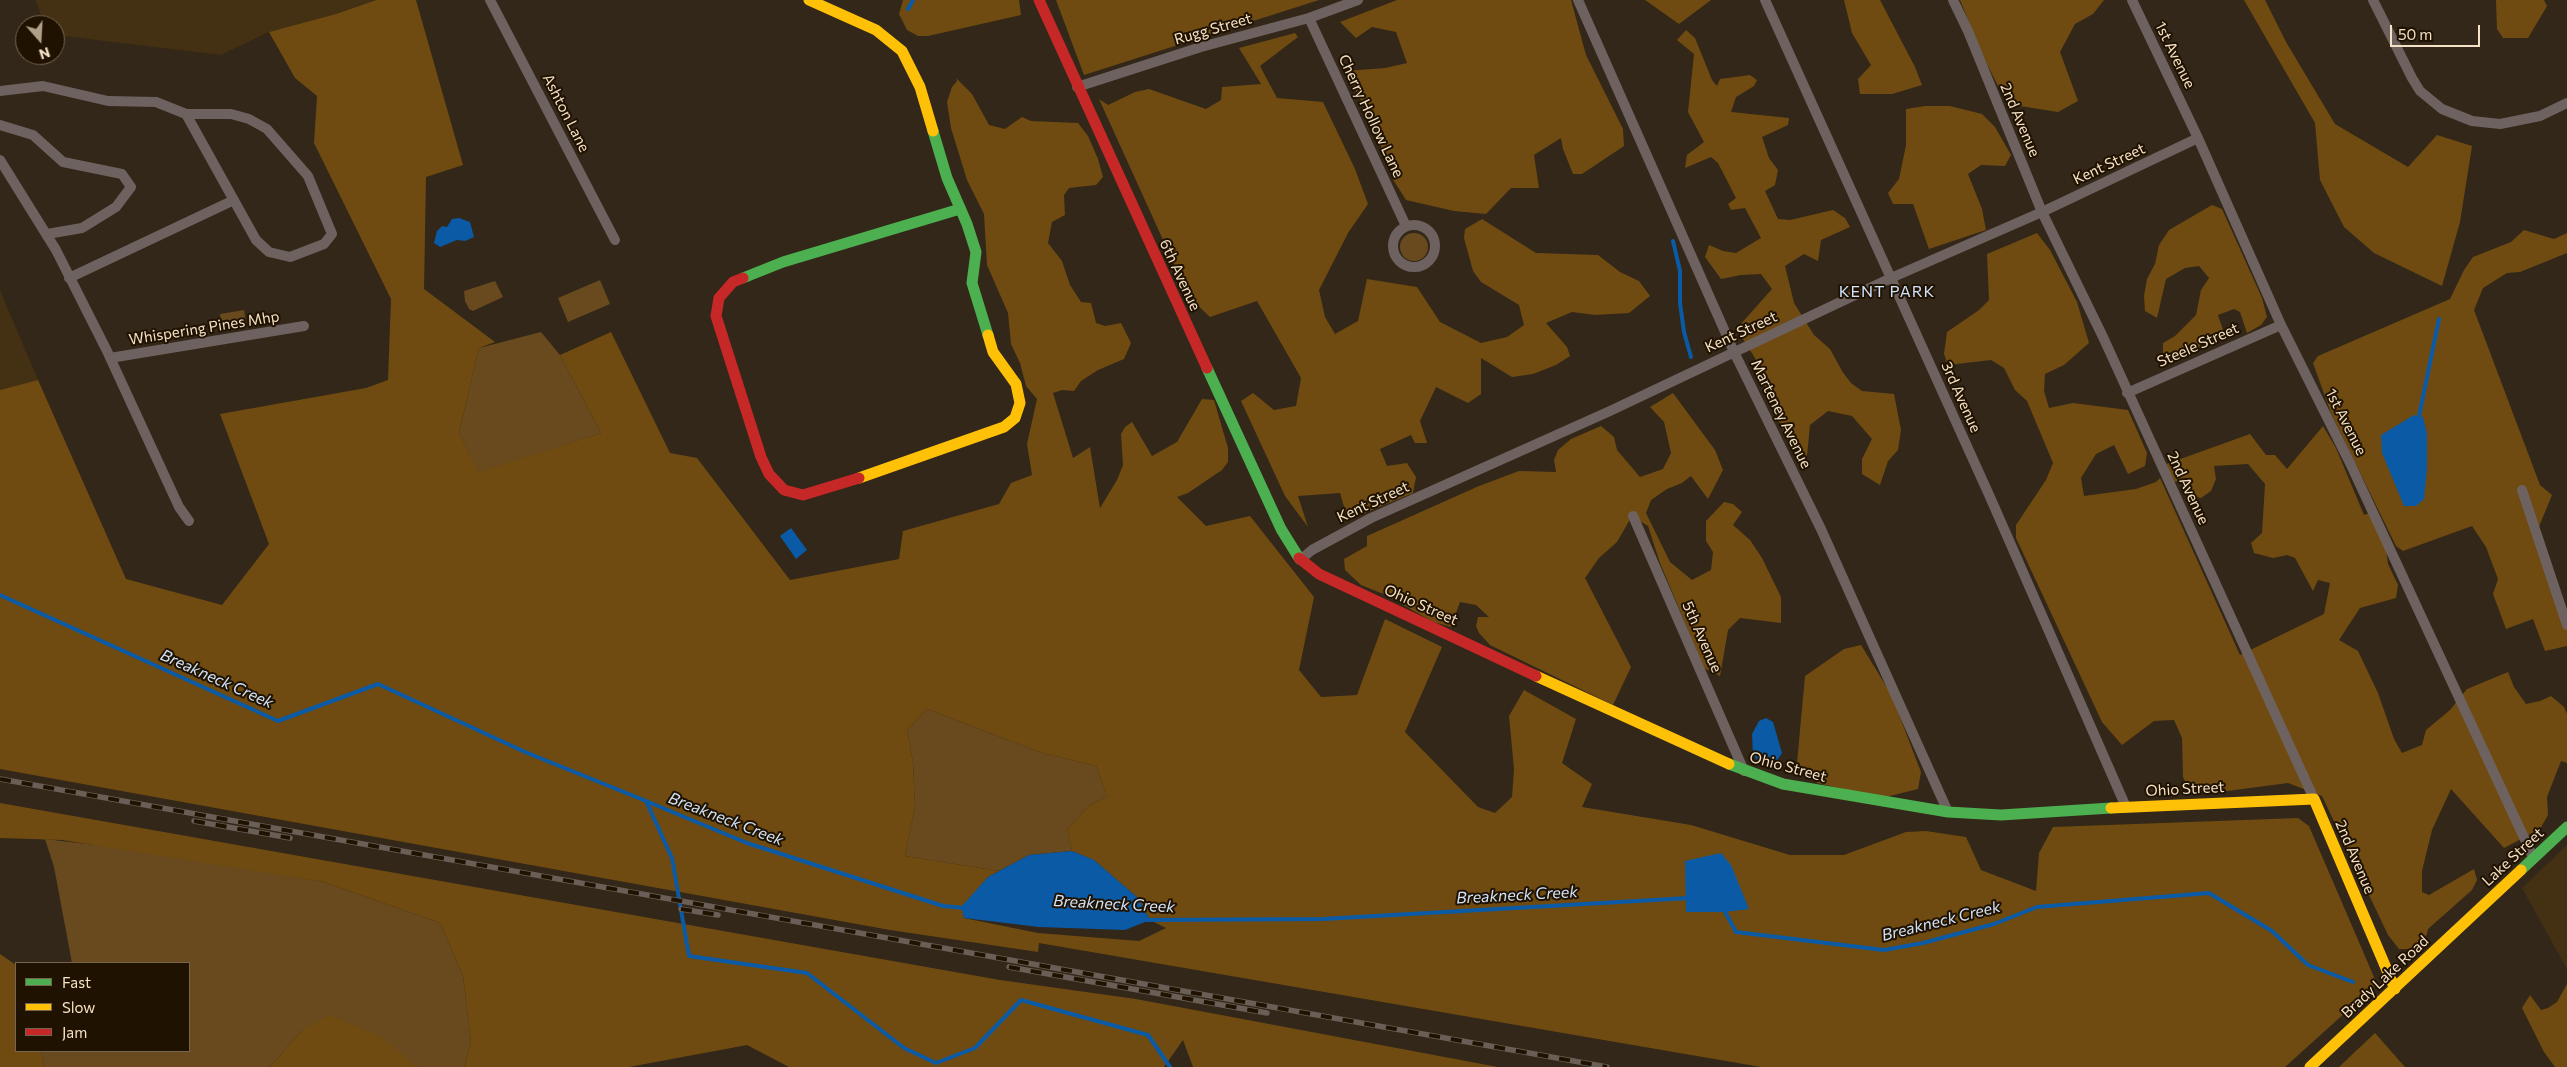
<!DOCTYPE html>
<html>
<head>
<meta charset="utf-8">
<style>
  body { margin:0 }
  #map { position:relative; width:2567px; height:1067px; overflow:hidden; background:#322718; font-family:Commissioner,sans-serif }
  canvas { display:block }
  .legend { position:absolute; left:15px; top:962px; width:175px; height:90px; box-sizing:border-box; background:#201200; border:1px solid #75654f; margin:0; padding:6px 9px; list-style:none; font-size:15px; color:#f5e1c6 }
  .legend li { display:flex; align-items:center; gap:10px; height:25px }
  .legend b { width:25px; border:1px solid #75654f }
  .north { position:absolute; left:15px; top:15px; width:50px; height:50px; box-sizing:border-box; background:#201200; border:1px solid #75654f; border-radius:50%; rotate:161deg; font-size:14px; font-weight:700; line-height:20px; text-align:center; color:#f5e1c6 }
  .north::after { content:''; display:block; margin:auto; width:18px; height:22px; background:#b1a089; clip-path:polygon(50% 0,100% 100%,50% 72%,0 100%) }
  .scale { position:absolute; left:2390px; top:25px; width:90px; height:22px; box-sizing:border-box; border:2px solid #f5e1c6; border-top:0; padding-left:6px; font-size:15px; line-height:18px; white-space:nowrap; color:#f5e1c6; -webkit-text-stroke:4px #201200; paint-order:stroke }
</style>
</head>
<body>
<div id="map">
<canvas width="2567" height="1067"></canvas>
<ul class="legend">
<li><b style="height:6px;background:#4caf50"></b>Fast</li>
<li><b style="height:6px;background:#ffc107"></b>Slow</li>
<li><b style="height:6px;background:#c62828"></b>Jam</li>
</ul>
<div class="north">N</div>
<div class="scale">50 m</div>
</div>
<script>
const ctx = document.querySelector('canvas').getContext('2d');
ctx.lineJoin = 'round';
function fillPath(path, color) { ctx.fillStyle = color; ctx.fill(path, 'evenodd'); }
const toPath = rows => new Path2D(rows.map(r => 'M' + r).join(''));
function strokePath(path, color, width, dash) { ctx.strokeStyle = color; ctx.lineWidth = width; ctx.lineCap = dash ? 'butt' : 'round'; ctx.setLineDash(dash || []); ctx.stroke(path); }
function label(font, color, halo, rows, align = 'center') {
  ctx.font = font + ' Commissioner,sans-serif'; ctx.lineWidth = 4; ctx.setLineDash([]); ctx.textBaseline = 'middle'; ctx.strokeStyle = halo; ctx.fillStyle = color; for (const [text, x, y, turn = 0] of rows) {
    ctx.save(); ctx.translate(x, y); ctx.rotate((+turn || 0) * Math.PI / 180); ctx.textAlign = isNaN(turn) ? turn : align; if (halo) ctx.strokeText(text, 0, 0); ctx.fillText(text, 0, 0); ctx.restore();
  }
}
fillPath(toPath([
  [35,0,375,0,336,14,269,32,221,55,55,35,55,25,45,25],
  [0,290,38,380,0,390],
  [2567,845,2567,969,2522,888]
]), '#443012');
fillPath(toPath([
  '1400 247a14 14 0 1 1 28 0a14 14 0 1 1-28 0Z',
  [600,280,610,304,568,322,558,298],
  [495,281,503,297,473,311,469,309,465,301,464,291],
  [244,310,246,323,222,327,220,314],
  [541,332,560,355,601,433,479,473,459,433,479,348],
  [927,709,1042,753,1096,766,1107,796,1090,805,1067,829,1072,851,1029,855,999,871,905,856,915,806,913,763,907,730],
  [45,839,137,850,324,882,440,923,463,976,471,1042,464,1067,418,1067,409,1060,303,1029,270,1067,45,1067,41,1051,189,1051,189,963,72,963,54,867]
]), '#684a1e');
fillPath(toPath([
  [376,0,416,0,463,165,426,177,424,289,495,342,479,348,459,433,479,472,601,433,560,355,611,332,670,453,697,458,790,580,899,559,903,531,999,504,1011,483,1032,475,1027,444,1037,399,1026,386,1020,363,1011,344,1008,313,987,265,984,214,967,180,951,128,947,102,952,87,957,81,956,78,972,94,989,125,1005,129,1022,117,1031,121,1078,123,1088,136,1098,159,1103,177,1096,185,1069,188,1064,195,1065,215,1052,222,1048,243,1062,261,1070,285,1081,302,1091,303,1096,323,1105,326,1121,323,1131,343,1124,359,1098,370,1081,381,1074,391,1062,390,1053,393,1073,458,1090,447,1100,508,1117,480,1123,465,1121,434,1125,427,1132,422,1152,456,1177,442,1202,399,1214,400,1228,448,1228,462,1222,470,1188,493,1177,497,1206,526,1250,516,1314,597,1299,670,1321,697,1357,695,1385,619,1442,647,1405,732,1478,807,1495,813,1512,797,1514,769,1509,716,1524,690,1576,719,1562,763,1592,784,1582,807,1691,825,1790,855,1844,855,1906,832,1926,831,1966,837,1981,870,2036,891,2039,853,2053,827,2298,818,2309,826,2377,984,2285,1067,1761,1067,1039,943,1038,952,890,930,0,769,0,390,38,380,126,579,222,605,269,544,220,414,366,388,388,380,391,299,314,143,317,96,295,78,269,32,336,14],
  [927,709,1042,753,1096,766,1107,796,1090,805,1067,829,1072,851,1094,860,1138,898,1150,920,1166,928,1139,941,1038,933,964,918,962,907,988,877,999,871,905,856,915,806,913,763,907,730],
  [903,0,1019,0,1021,15,928,36,918,36,907,30,899,14],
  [1056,0,1319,0,1084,75],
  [1397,0,1571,0,1586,55,1623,129,1624,146,1582,174,1573,174,1563,149,1561,138,1534,155,1539,188,1511,188,1486,214,1454,211,1406,200,1394,181,1371,119,1345,71,1385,68,1407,63,1396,32,1372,27,1356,38,1340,22],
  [1645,0,1711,0,1679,24],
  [1844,0,1880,0,1915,67,1922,85,1892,94,1860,94,1858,79,1871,65,1852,33],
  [1960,0,2104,0,2093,14,2075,24,2060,52,2078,101,2058,112,2007,104,1983,56],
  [2244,0,2265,0,2286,42,2335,124,2408,167,2437,135,2472,146,2460,222,2442,286,2374,253,2344,227,2320,180,2315,123],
  [2496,0,2544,0,2547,6,2528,38,2503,38,2497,29],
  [1686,30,1695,38,1712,80,1717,86,1720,79,1750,75,1757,80,1754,86,1736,97,1731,112,1789,118,1788,125,1762,137,1769,158,1778,170,1775,185,1765,191,1778,219,1790,220,1833,210,1845,218,1850,227,1821,240,1818,261,1804,254,1785,266,1794,303,1814,335,1830,349,1842,371,1851,383,1862,391,1894,394,1901,430,1898,450,1888,461,1880,485,1862,474,1862,459,1872,439,1852,416,1828,411,1810,425,1807,456,1795,452,1773,410,1755,358,1739,333,1740,325,1772,289,1761,274,1741,275,1721,279,1705,257,1709,245,1723,251,1736,253,1761,238,1745,208,1731,210,1728,204,1736,198,1718,163,1711,157,1685,168,1687,155,1704,142,1688,112,1694,54,1677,40],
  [1295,33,1298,37,1260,66,1277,98,1323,102,1355,169,1368,204,1348,233,1319,290,1325,317,1335,334,1358,321,1367,279,1417,287,1440,322,1481,343,1507,337,1524,325,1519,305,1481,282,1473,271,1464,238,1465,229,1482,219,1536,253,1598,255,1620,272,1639,281,1650,296,1629,313,1595,315,1572,312,1546,323,1567,347,1570,356,1556,365,1533,374,1512,377,1481,358,1481,394,1468,403,1436,387,1420,421,1427,443,1415,443,1411,435,1380,449,1387,466,1407,463,1416,477,1413,493,1348,520,1340,493,1298,496,1308,527,1285,496,1241,401,1253,393,1274,410,1296,406,1301,378,1257,301,1210,317,1189,297,1099,99,1108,105,1135,92,1149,89,1206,109,1221,100,1222,87,1261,84,1239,48],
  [1925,106,1950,106,1982,114,1995,127,2011,155,2005,166,1981,165,1968,174,1982,209,1986,230,1929,249,1913,204,1893,204,1888,193,1899,179,1906,145,1906,109],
  [2212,205,2222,209,2262,298,2267,317,2261,325,2247,333,2240,312,2234,309,2218,315,2224,333,2217,341,2173,357,2163,353,2163,343,2175,336,2196,315,2201,290,2209,278,2199,266,2185,268,2166,279,2157,318,2145,311,2144,296,2147,279,2155,264,2159,245,2169,230],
  [2524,230,2554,239,2567,233,2567,253,2520,272,2507,273,2483,288,2474,310,2540,485,2552,495,2536,534,2567,625,2567,646,2545,651,2533,619,2506,629,2493,594,2498,579,2486,547,2472,526,2403,551,2396,546,2331,413,2313,363,2318,356,2450,299,2464,270,2473,257,2511,242],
  [2037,233,2050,250,2077,302,2089,343,2064,365,2045,374,2044,391,2049,408,2073,403,2128,410,2147,453,2145,466,2128,474,2114,445,2096,454,2081,478,2084,496,2136,489,2156,482,2160,478,2240,655,2324,614,2330,583,2318,580,2313,591,2295,558,2287,555,2273,558,2254,553,2251,543,2262,533,2265,484,2248,464,2214,466,2216,479,2211,491,2201,498,2189,495,2182,481,2172,482,2161,466,2250,434,2266,455,2275,455,2287,469,2323,426,2336,448,2364,515,2372,512,2385,541,2388,564,2398,585,2396,598,2360,608,2339,640,2358,651,2378,693,2394,739,2402,753,2422,745,2426,730,2450,710,2467,689,2508,672,2514,687,2526,704,2540,701,2551,696,2564,707,2567,714,2567,763,2561,761,2547,797,2548,815,2540,829,2504,848,2451,789,2432,830,2422,871,2422,892,2429,895,2474,869,2477,880,2472,890,2428,929,2424,944,2410,949,2399,949,2388,935,2322,796,2288,783,2220,792,2190,791,2183,777,2182,738,2174,720,2154,721,2122,745,2102,722,2016,538,2016,525,2046,480,2053,463,2027,401,2015,390,2004,368,1991,360,1948,365,1944,354,1947,332,1979,310,1989,300,1987,254],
  [1673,393,1715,450,1723,470,1708,499,1691,476,1682,483,1667,489,1651,500,1646,513,1670,562,1692,580,1711,570,1713,552,1706,541,1706,521,1724,502,1733,504,1742,512,1733,525,1750,540,1762,558,1781,597,1781,623,1740,618,1728,630,1720,676,1704,668,1660,563,1648,526,1632,516,1617,542,1599,558,1585,578,1631,667,1613,705,1490,645,1479,633,1476,626,1478,617,1489,617,1476,605,1460,602,1451,627,1444,625,1433,622,1386,595,1361,585,1345,570,1344,559,1367,546,1367,536,1479,486,1519,471,1556,472,1554,460,1558,450,1571,439,1601,426,1614,437,1617,450,1640,477,1663,469,1671,453,1664,422,1650,407],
  [1861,645,1891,694,1921,772,1918,789,1882,798,1817,783,1797,763,1805,676,1844,649],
  [0,803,1000,980,1136,999,1498,1067,1193,1067,1183,1040,1164,1067,789,1067,747,1045,629,1067,464,1067,471,1042,463,976,440,923,324,882,62,840,0,838],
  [0,954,16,965,16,1051,41,1051,45,1067,0,1067],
  [2567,984,2567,1067,2555,1067,2544,1052,2522,1008,2530,995,2541,1010,2548,1008,2557,1002],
  [329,1015,380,1036,418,1067,270,1067,303,1029],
  [2375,1033,2405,1067,2339,1067]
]), '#6f4b11');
fillPath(toPath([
  [459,218,470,222,474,237,465,241,457,240,440,247,434,243,437,231,442,226,447,227,452,219],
  [2414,415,2423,417,2427,434,2427,469,2424,499,2416,506,2404,506,2382,453,2381,435],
  [791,528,807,550,796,559,780,536],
  [1766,718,1773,722,1782,753,1776,762,1757,760,1753,754,1752,734,1759,721],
  [1072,851,1094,860,1138,898,1150,920,1125,930,1039,927,964,918,961,907,988,877,1029,855],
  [1721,853,1731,865,1749,909,1725,912,1686,912,1685,861]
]), '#0b5aa6');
strokePath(toPath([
  [908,9,913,0],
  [1673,241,1680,271,1680,303,1684,332,1691,357],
  [2419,416,2439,319],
  [0,595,278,721,378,684,525,752,646,801,672,858,689,956,807,973,904,1048,936,1063,975,1048,1021,1000,1148,1035,1170,1067],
  [646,801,747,843,943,906,965,908],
  [1724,910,1736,932,1884,950,1923,943,1994,924,2037,907,2209,893,2272,931,2308,965,2353,982],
  [1147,920,1323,919,1689,898]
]), '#0b5aa6', 4);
strokePath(toPath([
  [490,0,615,240],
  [1578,0,1734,352,1821,529,1948,812],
  [1765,0,1990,497,2126,807],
  [1953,0,1968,31,2042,212,2103,337,2314,799],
  [2132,0,2198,138,2281,325,2350,463,2533,857],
  [2373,0,2412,78,2420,91,2442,109,2472,121,2500,124,2540,116,2567,103],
  [1309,18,1406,226],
  [1077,87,1201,47,1309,18,1358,0],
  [0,91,43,86,108,101,156,102,186,114],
  [186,114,231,114,249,119,267,129,308,176,332,234,324,244,290,257,269,252,256,240,186,114],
  [0,125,33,135,63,162,122,174,131,187,116,207,82,228,47,234],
  [0,160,56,250,107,351,179,507,189,521],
  '1393 246a21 21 0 1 1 42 0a21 21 0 1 1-42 0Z',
  [69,278,234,200],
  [110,358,304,326],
  [2127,393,2281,325],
  [2522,490,2567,625],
  [1633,516,1744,771],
  [1300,560,1312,550,1371,518,1610,411,1891,278,2042,212,2198,138]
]), '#6e6261', 10);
strokePath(toPath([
  [933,131,947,178,967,224,976,252,972,283,988,335],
  [743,278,783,262,960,209],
  [1207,368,1281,529,1299,558],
  [1729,764,1783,784,1948,812,2001,815,2111,808],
  [2521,870,2567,827]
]), '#4caf50', 11);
strokePath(toPath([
  [809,0,876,30,902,51,920,87,933,131],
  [859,478,1004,427,1015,418,1020,403,1016,384,993,352,988,335],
  [1536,676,1729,764],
  [2111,808,2314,799,2395,989],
  [2310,1067,2521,870]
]), '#ffc107', 11);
strokePath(toPath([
  [1039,0,1207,368],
  [743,278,733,282,719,298,716,316,761,457,769,474,784,490,803,495,859,478],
  [1299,558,1319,574,1536,676]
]), '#c62828', 11);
const rail = toPath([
  [0,779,1607,1067],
  [194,821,290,838],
  [681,909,718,915],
  [1009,967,1267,1013]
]);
strokePath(rail, '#695f56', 5.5);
strokePath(rail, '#201200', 4, [11]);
label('15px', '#f5e1c6', '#201200', [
  ["Rugg Street",1213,29,-16],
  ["1st Avenue",2175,55,64],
  ["Ashton Lane",566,113,63],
  ["Cherry Hollow Lane",1371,116,65],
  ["2nd Avenue",2020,120,67],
  ["Kent Street",2109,164,-25],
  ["6th Avenue",1180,275,65],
  ["Whispering Pines Mhp",204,328,-9],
  ["Kent Street",1741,332,-25],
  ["Steele Street",2198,345,-24],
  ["3rd Avenue",1961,397,66],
  ["Marteney Avenue",1781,414,64],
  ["1st Avenue",2346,422,63],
  ["2nd Avenue",2188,488,65],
  ["Kent Street",1373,502,-25],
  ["Ohio Street",1421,605,24],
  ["5th Avenue",1702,637,66],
  ["Ohio Street",1788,767,15],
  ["Ohio Street",2185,789,-3],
  ["2nd Avenue",2355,857,67],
  ["Lake Street",2513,857,-43],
  ["Brady Lake Road",2385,977,-43]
]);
ctx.letterSpacing = '1px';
label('16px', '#cfe3fc', '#201200', [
  ["KENT PARK",1887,292]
]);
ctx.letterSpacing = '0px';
label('italic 16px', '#d1e3f9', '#201200', [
  ["Breakneck Creek",217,679,24],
  ["Breakneck Creek",726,819,21],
  ["Breakneck Creek",1517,895,-3],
  ["Breakneck Creek",1114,904,3],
  ["Breakneck Creek",1941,921,-14]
]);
</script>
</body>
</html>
